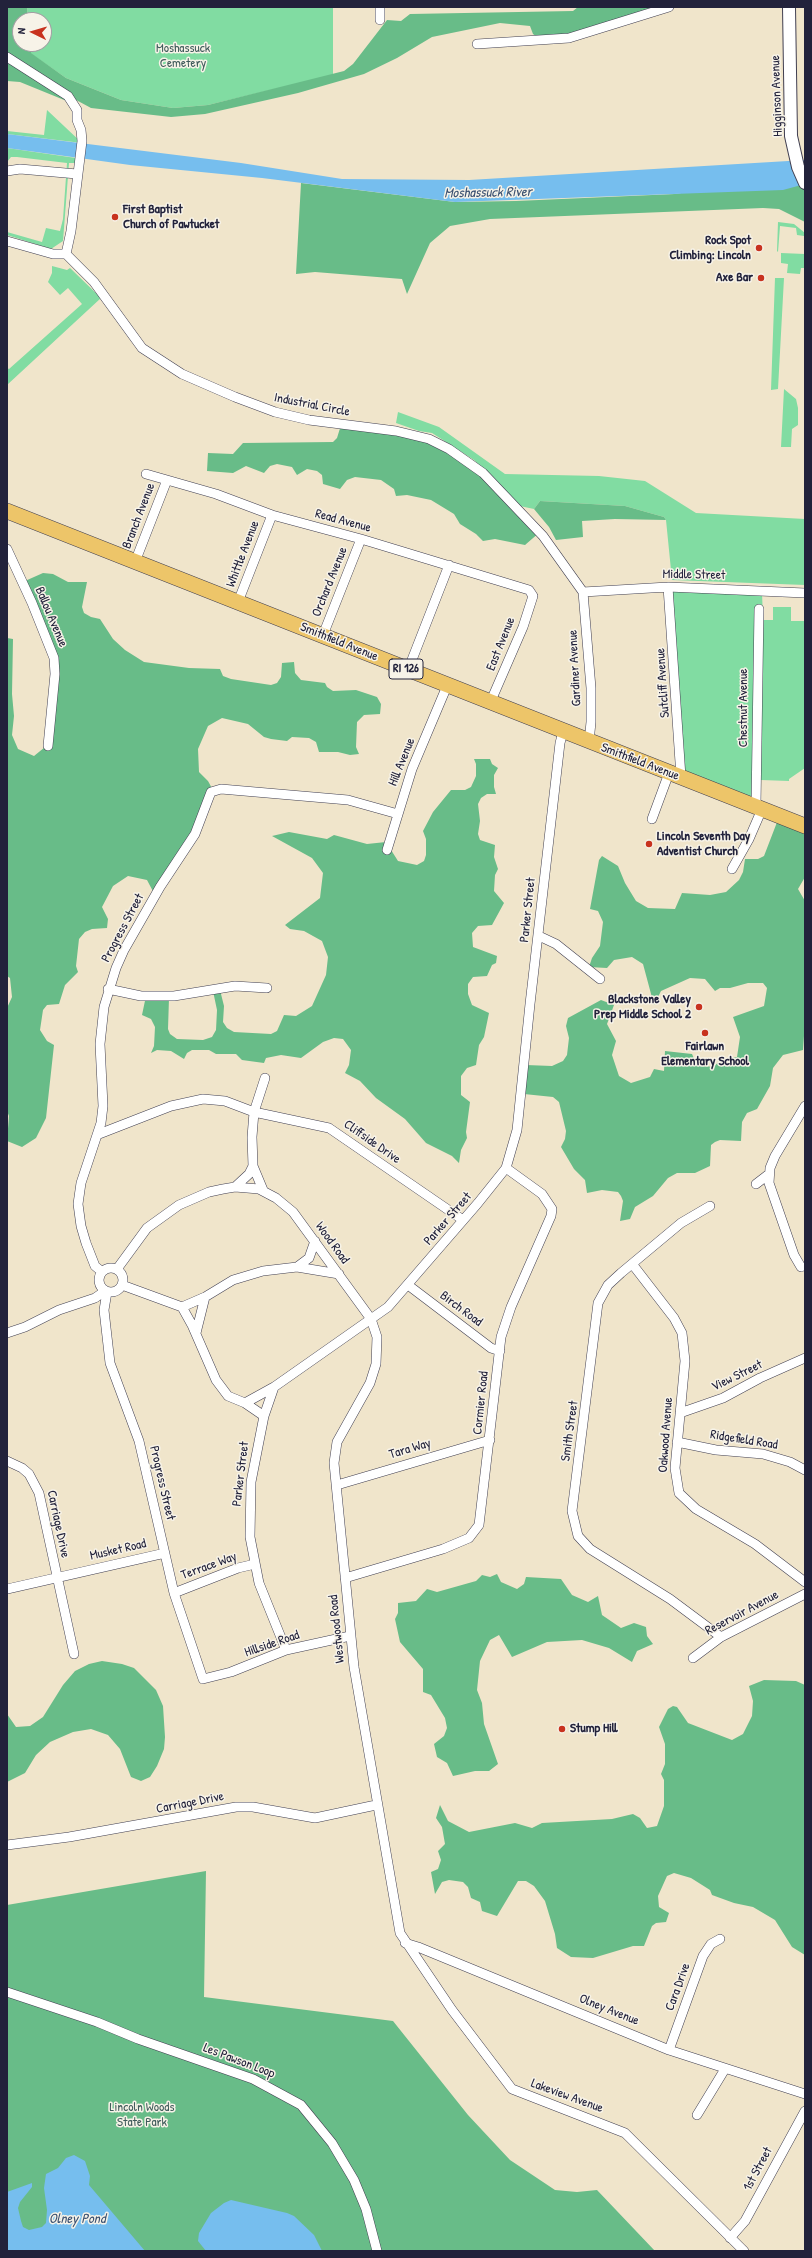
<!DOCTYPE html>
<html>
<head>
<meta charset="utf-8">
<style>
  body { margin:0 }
  #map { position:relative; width:812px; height:2258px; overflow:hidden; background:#f0e5cb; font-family:"Patrick Hand",sans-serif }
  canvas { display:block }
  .frame { position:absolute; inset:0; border:8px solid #22223b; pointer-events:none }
  .north { position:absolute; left:12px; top:12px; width:40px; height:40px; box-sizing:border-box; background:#f7f3e8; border:1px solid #a29fa3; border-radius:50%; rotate:275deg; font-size:11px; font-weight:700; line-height:16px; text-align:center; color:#22223b }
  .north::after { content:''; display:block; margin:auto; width:14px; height:18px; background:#c8321e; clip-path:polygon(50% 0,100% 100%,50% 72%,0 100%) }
</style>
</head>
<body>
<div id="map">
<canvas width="812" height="2258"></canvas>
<div class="frame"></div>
<div class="north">N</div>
</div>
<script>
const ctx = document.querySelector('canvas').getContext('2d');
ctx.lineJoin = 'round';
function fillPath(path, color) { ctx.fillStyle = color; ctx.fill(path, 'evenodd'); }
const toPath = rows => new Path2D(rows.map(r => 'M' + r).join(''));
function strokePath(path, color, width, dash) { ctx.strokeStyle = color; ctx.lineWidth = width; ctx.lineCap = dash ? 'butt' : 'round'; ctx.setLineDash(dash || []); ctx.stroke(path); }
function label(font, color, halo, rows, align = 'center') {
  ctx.font = font + ' "Patrick Hand",sans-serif'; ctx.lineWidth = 3; ctx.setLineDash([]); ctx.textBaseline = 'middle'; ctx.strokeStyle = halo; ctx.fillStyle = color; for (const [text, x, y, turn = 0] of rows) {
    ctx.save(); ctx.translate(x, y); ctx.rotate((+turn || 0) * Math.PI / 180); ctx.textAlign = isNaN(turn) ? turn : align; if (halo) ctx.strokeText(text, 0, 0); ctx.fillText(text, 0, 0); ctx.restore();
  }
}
fillPath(toPath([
  [27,7,333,7,333,75,208,105,173,108,121,100,66,78,30,53,30,44,44,44,44,20,28,20],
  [47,110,82,143,7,134,7,131,44,135],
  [7,148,76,158,76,163,69,163,63,241,51,249,7,235,7,232,42,242,46,228,60,231,63,219,67,163,17,157,11,157,7,162],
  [778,222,794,224,805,233,804,236,797,235,796,228,780,226,778,252,777,251],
  [781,253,805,254,805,268,801,268,800,274,787,273,788,264,781,263],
  [52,266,67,270,70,268,101,298,7,385,7,368,9,369,82,304,68,288,60,295,48,282,52,273],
  [775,278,784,278,778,389,771,390],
  [784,389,796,399,798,408,798,425,792,429,791,447,781,447],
  [398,412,439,427,505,474,599,476,645,481,696,513,805,519,805,585,672,580,666,520,664,517,625,506,540,501,534,509,515,505,502,488,474,460,432,433,419,431,396,423],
  [668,587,762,592,763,620,773,620,773,607,791,607,791,621,805,621,805,768,789,779,789,781,761,780,760,808,681,777]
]), '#81dca2');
fillPath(toPath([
  [7,7,27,7,28,20,20,20,20,44,30,44,31,53,66,78,121,100,173,108,208,105,344,71,353,64,387,20,401,21,410,14,573,11,578,7,658,7,544,42,533,34,530,26,500,23,432,37,397,58,364,74,298,93,205,114,171,117,91,108,65,94,74,104,20,82,7,81],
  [805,171,805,222,779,209,763,208,490,219,450,226,430,243,407,294,402,279,315,272,296,274,301,183,455,202,516,201,675,194,802,174],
  [341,425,430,439,510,494,540,532,525,545,495,539,483,541,476,534,460,524,454,514,431,500,407,495,396,496,394,489,381,480,355,477,347,480,340,489,323,484,322,475,317,471,307,469,297,475,292,467,277,464,270,466,264,473,246,466,233,473,207,471,208,453,233,454,243,443,333,442,337,438],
  [540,501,625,506,664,517,666,520,615,519,582,521,583,537,556,540,549,527,534,509],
  [43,573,53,574,68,582,87,582,82,607,84,613,91,617,100,619,113,639,125,650,144,662,189,668,220,669,223,676,231,679,271,685,277,683,281,677,282,663,294,662,295,673,301,680,325,683,327,687,333,691,356,690,377,697,381,704,380,714,364,715,357,722,356,747,359,754,350,755,338,752,319,752,316,742,309,738,292,737,287,741,271,739,264,737,248,724,222,718,208,726,198,749,199,772,208,781,214,792,156,897,147,880,128,876,113,886,102,907,108,919,107,928,92,929,85,932,79,939,76,966,78,972,65,985,59,1004,47,1005,43,1010,40,1030,47,1041,54,1045,46,1118,36,1138,22,1147,7,1141,9,1116,7,1111,7,1008,12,997,10,978,7,976,7,638,13,639,12,694,14,716,12,735,18,749,34,756,50,743,55,653,25,581],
  [474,759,490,759,492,764,498,768,494,775,494,787,496,794,487,794,481,798,478,804,480,821,478,834,480,840,495,845,494,857,498,869,495,875,494,891,504,903,492,925,478,926,472,933,473,947,497,956,496,963,492,965,487,976,473,977,468,984,468,994,472,1005,489,1013,484,1037,479,1045,476,1065,467,1068,461,1076,461,1095,470,1102,466,1132,467,1138,461,1150,459,1163,452,1156,426,1143,405,1119,376,1098,360,1081,345,1073,349,1065,351,1050,343,1039,334,1038,323,1042,301,1058,281,1055,266,1058,264,1063,242,1060,236,1054,216,1054,209,1050,192,1050,187,1053,184,1059,171,1051,157,1050,151,1053,154,1046,155,1027,151,1019,142,1015,146,996,169,998,168,1029,170,1034,177,1039,203,1040,212,1037,216,1030,217,1010,213,991,220,990,224,1006,223,1022,227,1028,234,1032,271,1034,277,1031,284,1015,296,1016,312,1006,326,975,328,957,322,941,304,931,290,929,285,925,320,898,323,873,312,858,272,836,289,832,327,839,334,835,367,844,386,842,398,861,417,865,424,861,426,855,426,839,423,831,433,812,451,790,465,790,471,787,476,776,476,764],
  [779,817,805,825,805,877,798,889,805,901,805,1022,803,1050,783,1055,773,1068,770,1086,757,1109,747,1113,742,1122,741,1141,720,1140,715,1142,711,1145,710,1166,695,1173,677,1173,668,1178,653,1196,635,1207,630,1219,620,1221,623,1201,621,1196,618,1192,602,1190,587,1193,585,1180,574,1169,561,1147,565,1139,566,1131,559,1102,553,1097,524,1094,526,1065,552,1066,563,1061,567,1055,569,1038,566,1026,568,1018,601,1000,614,1005,607,1024,616,1041,612,1055,619,1076,631,1083,650,1077,654,1069,664,1071,665,1051,692,1054,697,1065,713,1067,720,1061,737,1057,740,1037,733,1017,764,1006,767,988,763,983,748,983,730,988,720,988,715,991,705,979,690,978,661,991,654,1005,643,964,632,957,614,960,607,968,589,967,592,958,600,946,603,922,598,911,590,909,599,860,602,856,618,866,625,883,636,901,648,908,675,909,682,893,710,895,726,892,739,880,743,872,745,859,758,859,764,856],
  [497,1574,501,1582,517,1589,524,1584,526,1577,561,1579,572,1595,588,1602,598,1596,602,1615,621,1628,634,1623,646,1627,647,1636,653,1644,637,1651,632,1662,609,1648,582,1640,547,1642,512,1657,499,1635,490,1640,480,1661,477,1690,482,1703,484,1724,498,1764,489,1771,475,1771,453,1776,447,1763,437,1757,434,1744,444,1736,447,1728,445,1718,431,1695,423,1692,423,1669,400,1642,395,1619,398,1613,398,1603,416,1601,427,1589,437,1592,476,1581,482,1575,490,1577],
  [102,1661,122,1664,134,1668,156,1690,163,1706,165,1737,164,1749,157,1766,150,1777,141,1781,131,1777,120,1749,108,1735,91,1729,73,1732,50,1742,36,1755,25,1773,7,1782,7,1714,16,1727,30,1726,43,1717,63,1685,75,1671,89,1664],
  [764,1680,796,1681,805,1685,805,1955,792,1947,775,1920,753,1907,734,1903,712,1895,710,1890,691,1878,674,1873,667,1876,658,1896,659,1907,669,1913,666,1922,656,1923,652,1926,644,1946,633,1946,593,1958,571,1957,557,1948,555,1934,545,1901,534,1886,526,1881,518,1881,497,1916,482,1911,480,1902,471,1898,468,1887,463,1882,449,1880,442,1882,435,1894,431,1872,438,1869,441,1860,438,1851,445,1844,442,1827,436,1818,440,1805,448,1821,469,1832,515,1823,532,1828,542,1823,612,1819,633,1814,640,1818,647,1828,657,1826,664,1806,664,1780,661,1774,665,1764,665,1744,659,1727,668,1709,673,1706,677,1707,688,1723,732,1740,743,1734,752,1716,753,1701,749,1686],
  [206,1871,204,1997,393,2021,468,2115,510,2160,555,2190,577,2192,597,2190,655,2251,7,2251,7,1905]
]), '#68bc88');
fillPath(toPath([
  [7,134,241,163,342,179,469,180,805,160,805,184,783,190,455,202,262,178,130,165,7,148],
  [74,2155,85,2161,90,2176,89,2185,145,2251,7,2251,7,2192,32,2183,32,2187,20,2202,18,2208,21,2221,23,2227,29,2230,42,2227,46,2223,47,2210,44,2188,46,2174,58,2168,66,2158],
  [231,2200,287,2213,294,2216,314,2235,322,2251,206,2251,198,2241,199,2233,211,2213,224,2203]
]), '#76beee');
const minor = toPath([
  [380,7,380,20],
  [477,44,569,38,669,7],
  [7,57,68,96,77,110,77,120,81,130,82,141,71,231,66,254],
  [7,171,20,169,77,174],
  [7,241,53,254,66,254,94,282,142,348,182,374,235,397,275,412,309,420,396,431,429,439,449,449,483,473,543,536,583,592,591,688,591,722,589,742],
  [146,474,216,494,272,515,361,539,529,590,533,596,523,627,490,703],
  [7,549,32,603,54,658,55,674,48,746],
  [135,562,167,480],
  [668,587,681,777],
  [583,592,668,587,805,593],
  [238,602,272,515],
  [323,635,361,539],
  [408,670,449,565],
  [756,806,759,609],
  [652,819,669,773],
  [387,850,412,769,447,686],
  [732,869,749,839,762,809],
  [539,936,556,944,600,979],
  [108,989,141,996,174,996,235,986,267,988],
  [99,1134,171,1106,203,1099,225,1101,254,1112,329,1128,463,1220],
  [253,1166,263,1190],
  [756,1184,769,1174],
  [235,1187,249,1174,253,1166,252,1137,254,1112,265,1078],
  [710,1206,681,1223,621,1273,608,1285,598,1303,572,1511,578,1536,590,1549,670,1599,721,1637],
  [633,1265,674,1318,682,1333,685,1361,675,1468,679,1493,696,1509,755,1544,805,1582],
  [297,1267,309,1258,315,1241],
  [801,1267,794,1255,769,1183,770,1168,775,1156,805,1106],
  '99 1280a12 12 0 1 1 24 0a12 12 0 1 1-24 0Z',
  [117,1269,147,1228,179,1205,209,1192,223,1189,235,1187,259,1189,276,1198,293,1212,371,1319,377,1337,376,1364,370,1383,337,1442,334,1463,354,1667,400,1933,452,2010,512,2089,625,2133,744,2251],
  [101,1271,95,1266,86,1243,81,1226,78,1204,81,1183,101,1123,103,1106,100,1044,104,1007,116,968,124,950,160,887,195,834,211,792,221,789,348,800,398,814],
  [122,1285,182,1307],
  [408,1285,491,1348,500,1351],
  [107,1292,104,1310,110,1363,139,1441,174,1593,203,1679,231,1672,286,1650,350,1636],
  [182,1307,205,1297,233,1280,263,1271,297,1267,339,1274],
  [182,1307,192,1325,216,1380,228,1396,245,1403,274,1387],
  [7,1333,25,1327,59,1310,95,1298,105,1291],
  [196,1333,205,1297],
  [245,1403,264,1416],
  [680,1413,723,1398,760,1378,805,1358],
  [677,1442,716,1450,763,1454,790,1462,805,1470],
  [7,1461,22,1468,29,1474,39,1493,74,1654],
  [337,1485,490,1440],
  [345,1578,443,1549,469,1538,479,1525,501,1337,511,1307,551,1216,552,1209,542,1194,506,1168],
  [7,1589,165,1553],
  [174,1593,238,1568,255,1564],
  [286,1650,259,1583,250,1537,251,1482,264,1416,274,1387,388,1307,478,1203,506,1168,517,1130,530,1004,560,743,563,732],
  [693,1658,721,1637,805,1594],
  [7,1845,69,1837,236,1807,253,1807,315,1818,376,1805],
  [405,1943,418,1947,669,2050,805,2094],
  [7,1992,97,2022,138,2039,253,2079,301,2105,332,2143,354,2180,366,2209,377,2251],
  [669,2050,703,1956,711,1944,720,1939],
  [697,2115,725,2069],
  [730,2238,745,2221,805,2111]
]);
const tertiary = toPath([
  [789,7,791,136,798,167,805,183]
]);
const primary = toPath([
  [7,511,805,826]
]);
strokePath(minor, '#413f51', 10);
strokePath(tertiary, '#413f51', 14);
strokePath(primary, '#413f51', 16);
strokePath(minor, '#fff', 9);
strokePath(tertiary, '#fff', 12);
strokePath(primary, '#edc569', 15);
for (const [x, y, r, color] of [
  [115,217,4,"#c8321e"],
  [759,248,4,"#c8321e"],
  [761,278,4,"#c8321e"],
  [649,844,4,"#c8321e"],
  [699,1007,4,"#c8321e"],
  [705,1033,4,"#c8321e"],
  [562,1729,4,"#c8321e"]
]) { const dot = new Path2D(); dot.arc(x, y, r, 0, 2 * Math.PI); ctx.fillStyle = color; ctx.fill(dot); strokePath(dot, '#f7f3e8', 1.5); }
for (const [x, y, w] of [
  [406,669,34]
]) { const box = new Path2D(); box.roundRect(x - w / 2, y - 10, w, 20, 3); ctx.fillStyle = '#f7f3e8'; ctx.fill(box); strokePath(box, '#22223b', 1); }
label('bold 12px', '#22223b', null, [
  ["RI 126",406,669]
]);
label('13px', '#3e5a5a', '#f7f3e8', [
  ["Moshassuck",183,49],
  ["Cemetery",183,64],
  ["Lincoln Woods",142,2108],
  ["State Park",142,2123]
]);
label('13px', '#22223b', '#f7f3e8', [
  ["Higginson Avenue",777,96,-92],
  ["Industrial Circle",312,405,11],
  ["Branch Avenue",139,516,-69],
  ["Read Avenue",343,521,15],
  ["Whittle Avenue",243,554,-69],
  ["Middle Street",694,575,1],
  ["Orchard Avenue",330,582,-68],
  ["Ballou Avenue",51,617,67],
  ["Smithfield Avenue",339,642,22],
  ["East Avenue",501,644,-68],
  ["Gardiner Avenue",575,668,-93],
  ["Sutcliff Avenue",663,683,-94],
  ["Chestnut Avenue",744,708,-90],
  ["Hill Avenue",402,762,-68],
  ["Smithfield Avenue",640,762,21],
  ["Parker Street",528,910,-84],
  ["Progress Street",123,928,-62],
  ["Cliffside Drive",372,1142,35],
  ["Parker Street",448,1219,-49],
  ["Wood Road",332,1243,54],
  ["Birch Road",461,1309,37],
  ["View Street",737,1376,-26],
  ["Cormier Road",481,1403,-84],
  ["Smith Street",570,1431,-82],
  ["Oakwood Avenue",666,1435,-86],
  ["Ridgefield Road",744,1440,9],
  ["Tara Way",410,1449,-17],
  ["Parker Street",241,1474,-83],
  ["Progress Street",162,1483,77],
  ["Carriage Drive",58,1524,78],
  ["Musket Road",118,1550,-13],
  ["Terrace Way",209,1566,-20],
  ["Reservoir Avenue",742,1613,-28],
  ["Westwood Road",337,1629,-96],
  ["Hillside Road",272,1644,-19],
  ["Carriage Drive",190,1803,-11],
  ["Cara Drive",678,1987,-70],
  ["Olney Avenue",609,2010,22],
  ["Les Pawson Loop",239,2061,21],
  ["Lakeview Avenue",567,2096,20],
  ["1st Street",758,2169,-62]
]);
label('bold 13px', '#22223b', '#f7f3e8', [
  ["First Baptist",123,210],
  ["Church of Pawtucket",123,225],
  ["Rock Spot",751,241,"right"],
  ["Climbing: Lincoln",751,256,"right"],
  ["Axe Bar",753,278,"right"],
  ["Lincoln Seventh Day",657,837],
  ["Adventist Church",657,852],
  ["Blackstone Valley",691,1000,"right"],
  ["Prep Middle School 2",691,1015,"right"],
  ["Fairlawn",705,1047,"center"],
  ["Elementary School",705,1062,"center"],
  ["Stump Hill",570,1729]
], 'left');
label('italic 14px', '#3b5171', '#f7f3e8', [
  ["Moshassuck River",488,193,-1],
  ["Olney Pond",77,2219]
]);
</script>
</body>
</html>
